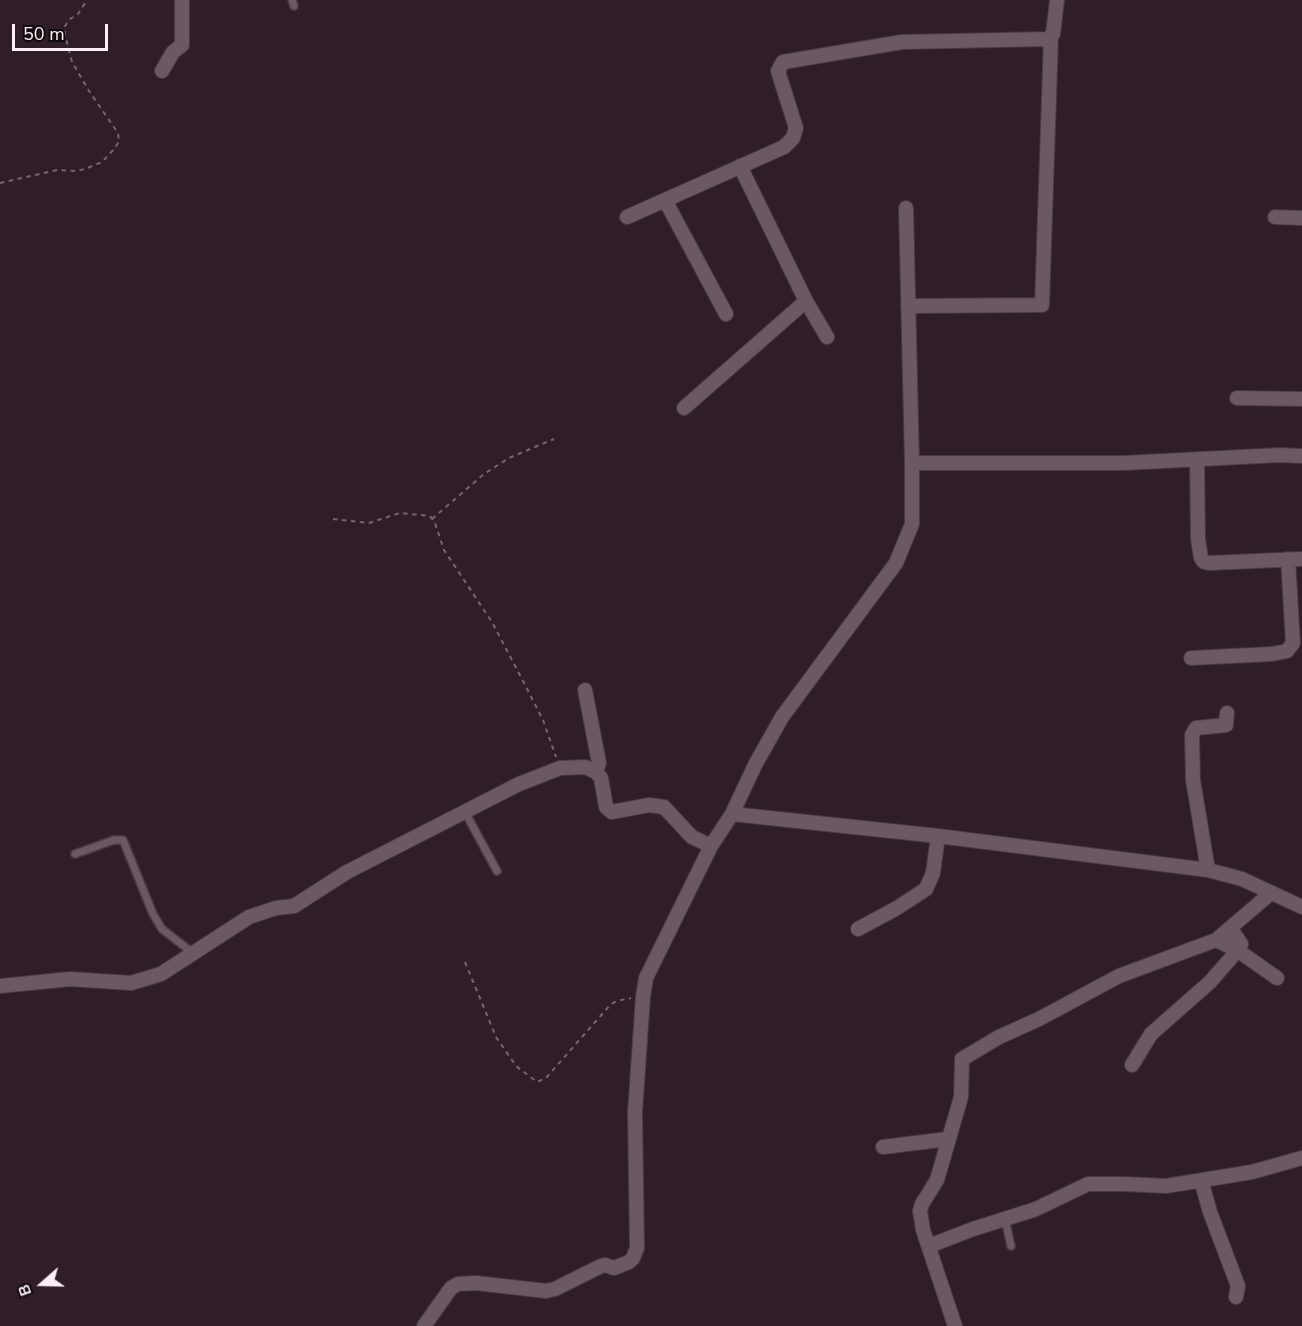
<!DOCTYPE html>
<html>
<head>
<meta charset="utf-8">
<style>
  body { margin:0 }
  #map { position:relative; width:1302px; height:1326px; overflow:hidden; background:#2f1e27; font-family:"Nunito Sans",sans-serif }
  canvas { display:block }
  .north { position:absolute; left:12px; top:1254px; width:60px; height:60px; -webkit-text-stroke:4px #120a0f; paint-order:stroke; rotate:250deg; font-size:16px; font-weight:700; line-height:24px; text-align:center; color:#fbeff5 }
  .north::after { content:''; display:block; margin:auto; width:21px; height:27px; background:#fbeff5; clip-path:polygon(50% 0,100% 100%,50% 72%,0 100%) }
  .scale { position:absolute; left:12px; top:24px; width:96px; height:27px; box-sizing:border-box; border:3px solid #fbeff5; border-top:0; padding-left:8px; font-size:18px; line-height:21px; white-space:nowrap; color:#fbeff5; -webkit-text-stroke:4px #120a0f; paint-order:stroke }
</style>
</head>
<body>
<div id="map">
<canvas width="1302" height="1326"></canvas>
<div class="north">B</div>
<div class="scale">50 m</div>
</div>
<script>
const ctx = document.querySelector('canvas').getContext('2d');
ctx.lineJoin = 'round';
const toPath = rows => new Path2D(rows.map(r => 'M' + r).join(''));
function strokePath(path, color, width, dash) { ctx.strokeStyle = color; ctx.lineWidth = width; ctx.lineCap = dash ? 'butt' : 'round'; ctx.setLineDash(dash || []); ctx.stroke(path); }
const lane = toPath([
  [292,0,294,6],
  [465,812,497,871],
  [75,854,114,840,123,840,153,914,162,929,194,954],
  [1005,1219,1011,1246]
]);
const street = toPath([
  [162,71,173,52,182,45,182,0],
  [740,166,806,301,827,337],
  [665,200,726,314],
  [627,217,784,147,793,138,796,128,778,71,783,62,902,42,1048,39,1053,34,1057,0],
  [1275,217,1302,218],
  [908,306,1042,305,1051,37],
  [1237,398,1302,399],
  [684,408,806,301],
  [1197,459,1198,539,1201,558,1204,562,1209,563,1302,559],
  [912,463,1124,463,1280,455,1302,456],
  [1191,658,1272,654,1287,651,1293,643,1288,559],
  [585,690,599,763,596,772],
  [732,814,938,836,1208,870,1242,879,1302,907],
  [1208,870,1193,780,1192,735,1196,728,1226,725,1227,713],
  [858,929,897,908,926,889,933,873,938,836],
  [1216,940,1237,950,1277,978],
  [0,986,70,979,131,983,161,974,249,917,276,908,294,906,347,872,519,784,560,768,585,767,596,772,601,778,606,807,612,812,649,805,664,807,692,837,711,846],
  [1132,1065,1151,1034,1210,982,1231,958,1241,944,1231,929],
  [883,1147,948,1139],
  [1201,1180,1210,1212,1238,1286,1236,1297],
  [929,1246,973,1229,1036,1209,1088,1184,1125,1184,1166,1186,1252,1172,1302,1158],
  [424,1326,451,1288,458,1284,476,1283,546,1291,555,1289,601,1266,605,1265,614,1268,629,1262,633,1258,637,1248,635,1112,643,997,646,978,711,846,732,814,755,765,782,717,896,563,912,524,912,463,906,208],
  [955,1326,923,1230,920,1211,922,1204,937,1180,961,1097,962,1059,999,1037,1039,1019,1119,976,1216,940,1271,893]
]);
strokePath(lane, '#483a42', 10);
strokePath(street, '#483a42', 16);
strokePath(toPath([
  [0,183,57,170,75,171,85,169,102,162,115,148,119,141,118,133,89,91,72,62,65,35,65,26,70,19,78,14,87,0],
  [333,519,369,523,400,513,430,516,435,523,444,550,492,622,523,681,543,720,556,757],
  [432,519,484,474,509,458,554,439],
  [465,962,496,1037,516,1066,537,1082,546,1078,611,1004,617,1001,631,998]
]), '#75666e', 2, [4.5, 4.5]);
strokePath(lane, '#6c5863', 7);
strokePath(street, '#6c5863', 14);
</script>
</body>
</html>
